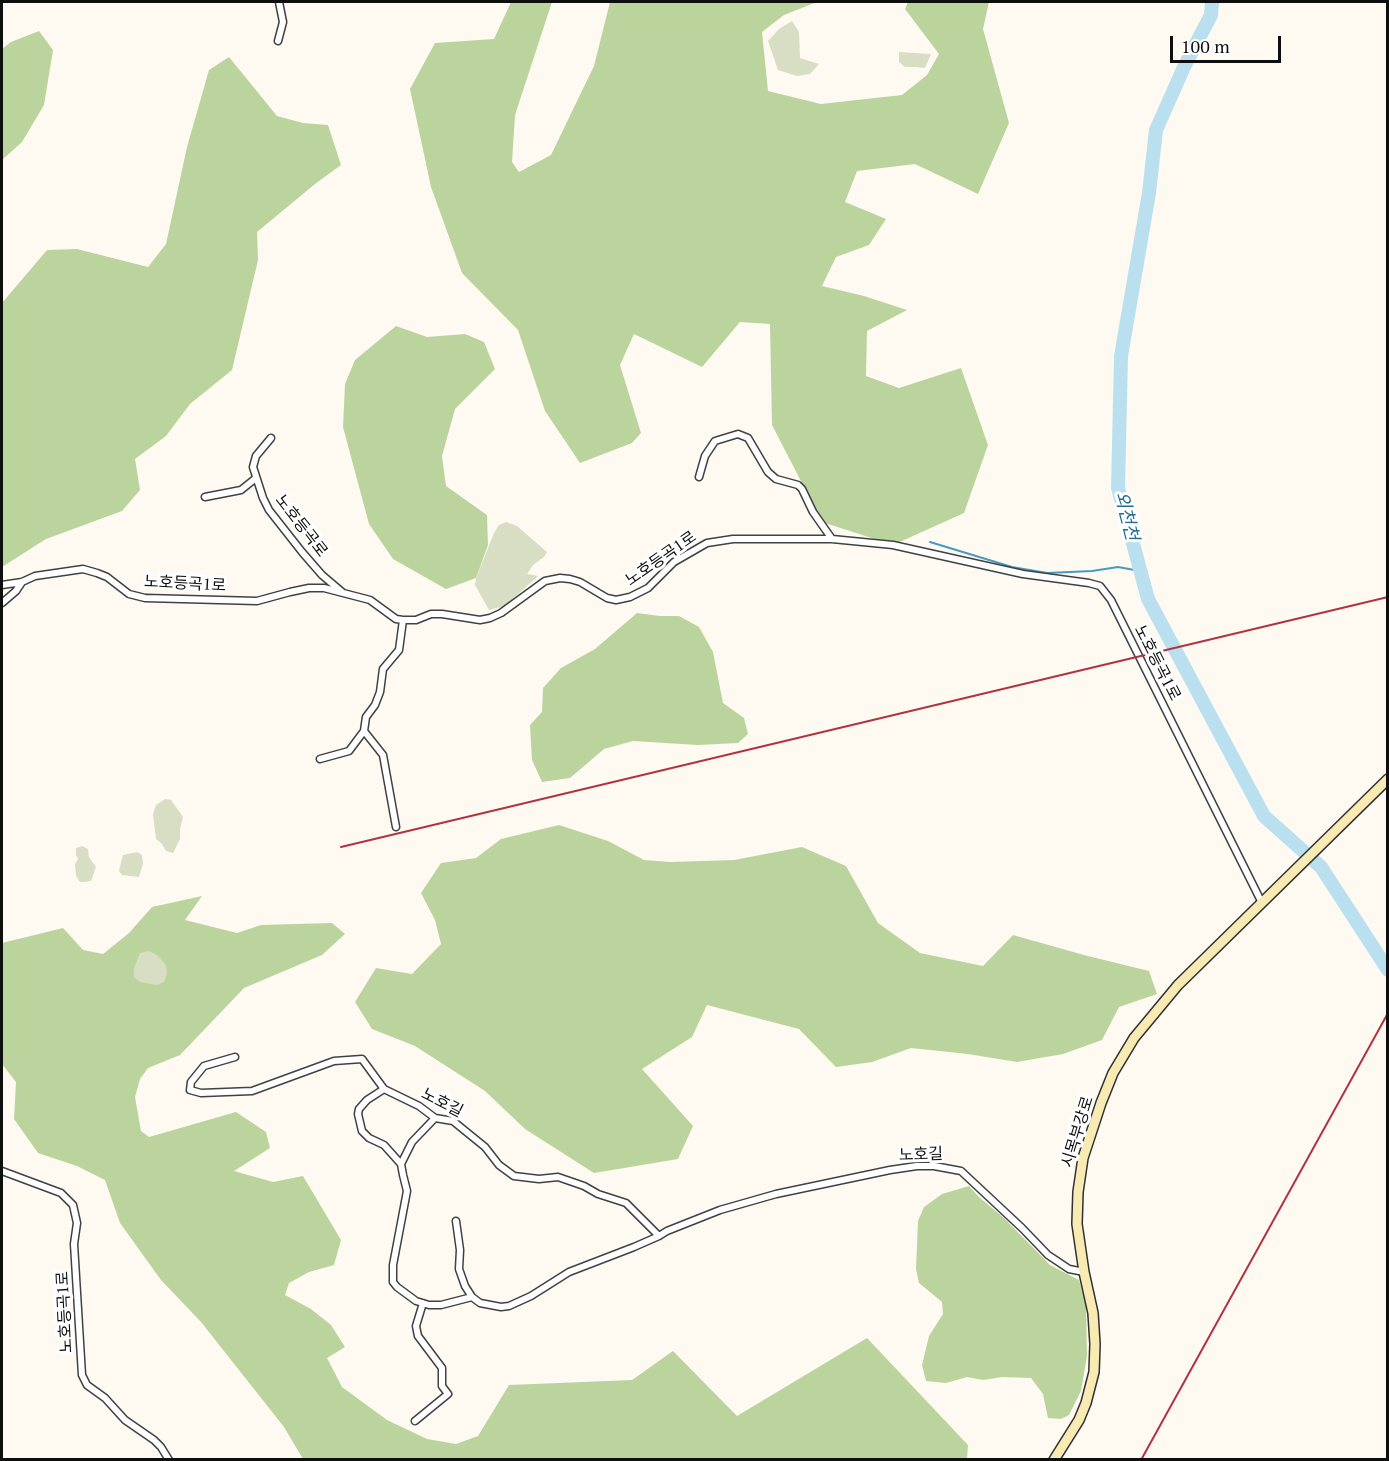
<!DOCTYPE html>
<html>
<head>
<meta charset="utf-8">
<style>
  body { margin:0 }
  #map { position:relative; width:1389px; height:1461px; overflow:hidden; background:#fefaf1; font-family:"PT Serif",serif }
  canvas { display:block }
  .frame { position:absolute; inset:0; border:3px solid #0e0e0e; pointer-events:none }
  .scale { position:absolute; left:1170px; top:36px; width:111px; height:27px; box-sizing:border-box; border:3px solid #0e0e0e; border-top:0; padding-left:8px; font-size:18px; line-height:21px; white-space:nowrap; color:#0e0e0e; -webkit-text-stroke:4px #fff; paint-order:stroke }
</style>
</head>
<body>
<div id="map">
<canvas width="1389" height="1461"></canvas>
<div class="frame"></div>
<div class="scale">100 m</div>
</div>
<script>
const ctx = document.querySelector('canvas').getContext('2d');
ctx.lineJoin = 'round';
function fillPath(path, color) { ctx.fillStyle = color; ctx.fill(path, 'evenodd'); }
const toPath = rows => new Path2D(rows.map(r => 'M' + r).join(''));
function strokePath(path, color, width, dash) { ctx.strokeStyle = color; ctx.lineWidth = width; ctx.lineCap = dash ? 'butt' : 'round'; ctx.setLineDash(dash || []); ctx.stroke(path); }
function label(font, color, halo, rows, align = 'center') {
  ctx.font = font + ' "PT Serif","Noto Sans KR",serif'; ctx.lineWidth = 6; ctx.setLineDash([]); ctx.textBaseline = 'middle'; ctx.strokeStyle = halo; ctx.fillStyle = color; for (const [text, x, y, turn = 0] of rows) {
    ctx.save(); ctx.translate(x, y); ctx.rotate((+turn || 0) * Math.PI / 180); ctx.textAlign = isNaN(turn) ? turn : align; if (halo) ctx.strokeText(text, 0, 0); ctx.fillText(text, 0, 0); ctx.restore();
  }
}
fillPath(toPath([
  [511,2,552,2,515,115,512,162,519,172,551,155,594,66,610,2,817,2,784,15,762,32,768,91,821,104,902,95,927,75,939,54,905,9,908,2,989,2,983,29,1009,123,978,194,915,164,857,171,845,202,886,219,869,245,836,257,822,286,864,296,907,310,867,331,866,376,899,388,961,368,988,445,964,513,893,545,822,522,772,425,770,324,740,322,702,367,634,334,620,365,641,433,632,443,580,463,545,411,518,330,462,273,431,187,410,89,435,43,494,39],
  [39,31,53,50,44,105,22,142,2,160,2,49,11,42],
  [229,57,277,116,303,123,328,125,341,165,315,184,257,232,258,260,232,370,190,404,166,436,135,459,140,490,122,511,46,539,2,567,2,303,47,250,77,249,148,267,166,244,187,147,209,70],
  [396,326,427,337,465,334,484,342,495,369,455,409,442,456,446,486,487,515,488,545,476,578,446,589,393,559,369,524,343,427,345,384,355,360],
  [637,613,660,616,679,616,699,627,713,652,723,703,744,718,748,734,738,743,698,745,633,741,604,749,570,778,542,782,532,760,530,725,542,712,543,688,561,668,595,649],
  [559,825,608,841,644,860,670,862,734,860,802,847,846,866,878,923,920,953,983,966,1013,935,1084,955,1149,971,1157,994,1119,1007,1102,1040,1063,1054,1017,1062,968,1054,911,1048,872,1062,836,1067,799,1029,707,1005,692,1037,642,1069,693,1126,678,1159,594,1173,525,1129,485,1091,415,1046,372,1029,355,1002,376,968,412,974,441,944,435,920,421,893,441,863,476,858,501,839],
  [202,896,185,920,237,933,261,925,332,923,345,934,322,955,244,988,180,1055,148,1068,140,1079,135,1097,141,1131,149,1137,236,1112,266,1132,270,1148,234,1171,273,1182,303,1176,341,1240,334,1265,309,1272,289,1283,285,1295,311,1309,331,1325,345,1347,327,1358,342,1387,387,1420,427,1439,456,1444,478,1436,509,1385,632,1380,673,1351,737,1416,867,1338,968,1445,967,1459,303,1459,284,1427,201,1322,161,1280,120,1223,105,1180,77,1166,38,1153,14,1119,16,1082,2,1064,2,943,63,928,83,950,103,954,129,933,152,907],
  [969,1186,979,1197,1004,1218,1050,1265,1079,1280,1086,1305,1087,1356,1081,1391,1069,1415,1061,1419,1048,1418,1043,1394,1031,1378,1002,1377,983,1380,967,1377,946,1383,926,1381,922,1365,929,1336,943,1314,942,1302,919,1283,916,1269,918,1221,924,1207,942,1194]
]), '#bbd49e');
fillPath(toPath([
  [792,21,799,32,800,58,819,64,810,74,797,76,778,70,768,41,779,29],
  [899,52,931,54,925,68,915,67,905,67,899,62],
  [506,522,517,526,547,552,544,557,533,565,527,574,538,576,505,606,489,610,475,585,476,578,494,533,499,525],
  [165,799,171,800,183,817,180,829,180,839,173,853,166,851,162,844,156,839,153,814,156,805],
  [82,846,88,849,89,857,96,867,91,881,85,882,80,882,76,876,75,864,78,859,76,855,76,848],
  [137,852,142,855,143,864,139,877,122,875,119,871,123,855],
  [149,951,157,955,166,965,167,974,164,982,157,985,140,982,134,977,134,968,140,953]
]), '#d8dec3');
strokePath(toPath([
  [930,542,1012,567,1047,573,1092,571,1118,567,1140,571]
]), '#489ac0', 2);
strokePath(toPath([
  [1212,2,1211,15,1184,67,1156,130,1149,193,1121,356,1118,488,1148,599,1264,816,1321,867,1388,970]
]), '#bae0f0', 14);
const street = toPath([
  [278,41,283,22,279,2],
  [271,438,256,456,253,467,263,498,269,510,302,552,322,575,342,592],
  [699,477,705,456,715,441,738,434,748,438,768,472,776,479,798,485,802,489,813,512,832,539],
  [205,497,241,490,256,478],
  [2,585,22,582,35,576,83,569,97,573,107,577,129,594,145,598,257,601,290,592,309,588,324,588,370,600,396,619,403,620,416,620,431,614,442,614,480,620,490,618,501,613,545,581,560,578,570,579,580,582,607,598,616,600,630,597,648,588,674,562,707,543,733,539,832,539,893,545,1023,574,1089,583,1100,586,1111,600,1262,903],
  [2,603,16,591,22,582],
  [364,731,383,755,396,827],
  [320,759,349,751,364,731,366,717,375,705,380,692,383,669,399,650,403,620],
  [235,1057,204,1066,191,1082,190,1090,201,1093,252,1091,334,1061,362,1059,384,1089],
  [401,1164,412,1142,435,1118],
  [2,1171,61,1193,73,1205,77,1223,74,1244,82,1375,87,1385,105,1398,125,1420,154,1440,161,1447,169,1460],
  [456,1221,460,1250,459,1269,465,1286,472,1297],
  [659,1236,626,1203,598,1194,584,1186,558,1177,539,1179,514,1176,499,1165,485,1147,453,1121,435,1118,419,1106,384,1089,367,1100,359,1109,358,1114,362,1131,369,1138,384,1145,401,1164,403,1175,407,1191,393,1265,393,1282,397,1287,416,1301,429,1305,441,1305,472,1297,480,1303,501,1307,509,1306,531,1296,569,1272,634,1247,659,1236,667,1231,720,1210,776,1194,890,1170,917,1166,934,1166,961,1171,1022,1228,1048,1255,1069,1269,1084,1272],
  [415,1421,448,1394,442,1386,442,1368,418,1336,416,1326,423,1303]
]);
const secondary = toPath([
  [1054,1460,1079,1420,1086,1403,1094,1372,1095,1344,1093,1313,1084,1272,1077,1224,1078,1192,1083,1158,1101,1103,1113,1073,1134,1038,1178,985,1388,779]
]);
strokePath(street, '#414141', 9);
strokePath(secondary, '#303030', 12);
strokePath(street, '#fff', 6);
strokePath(secondary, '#f7eab2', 9);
strokePath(toPath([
  [341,847,1388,597],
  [1141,1460,1388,1013]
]), '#b13343', 2);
label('16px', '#0e0e0e', '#fff', [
  ["노호등곡로",301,526,52],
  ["노호등곡1로",661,559,-35],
  ["노호등곡1로",185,584,3],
  ["노호등곡1로",1157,663,63],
  ["노호길",442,1103,27],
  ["시목부강로",1078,1132,-73],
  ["노호길",921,1155,-2],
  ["노호등곡1로",65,1312,-93]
]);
label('italic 18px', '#236c95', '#fff', [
  ["외천천",1126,516,76]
]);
</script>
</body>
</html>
